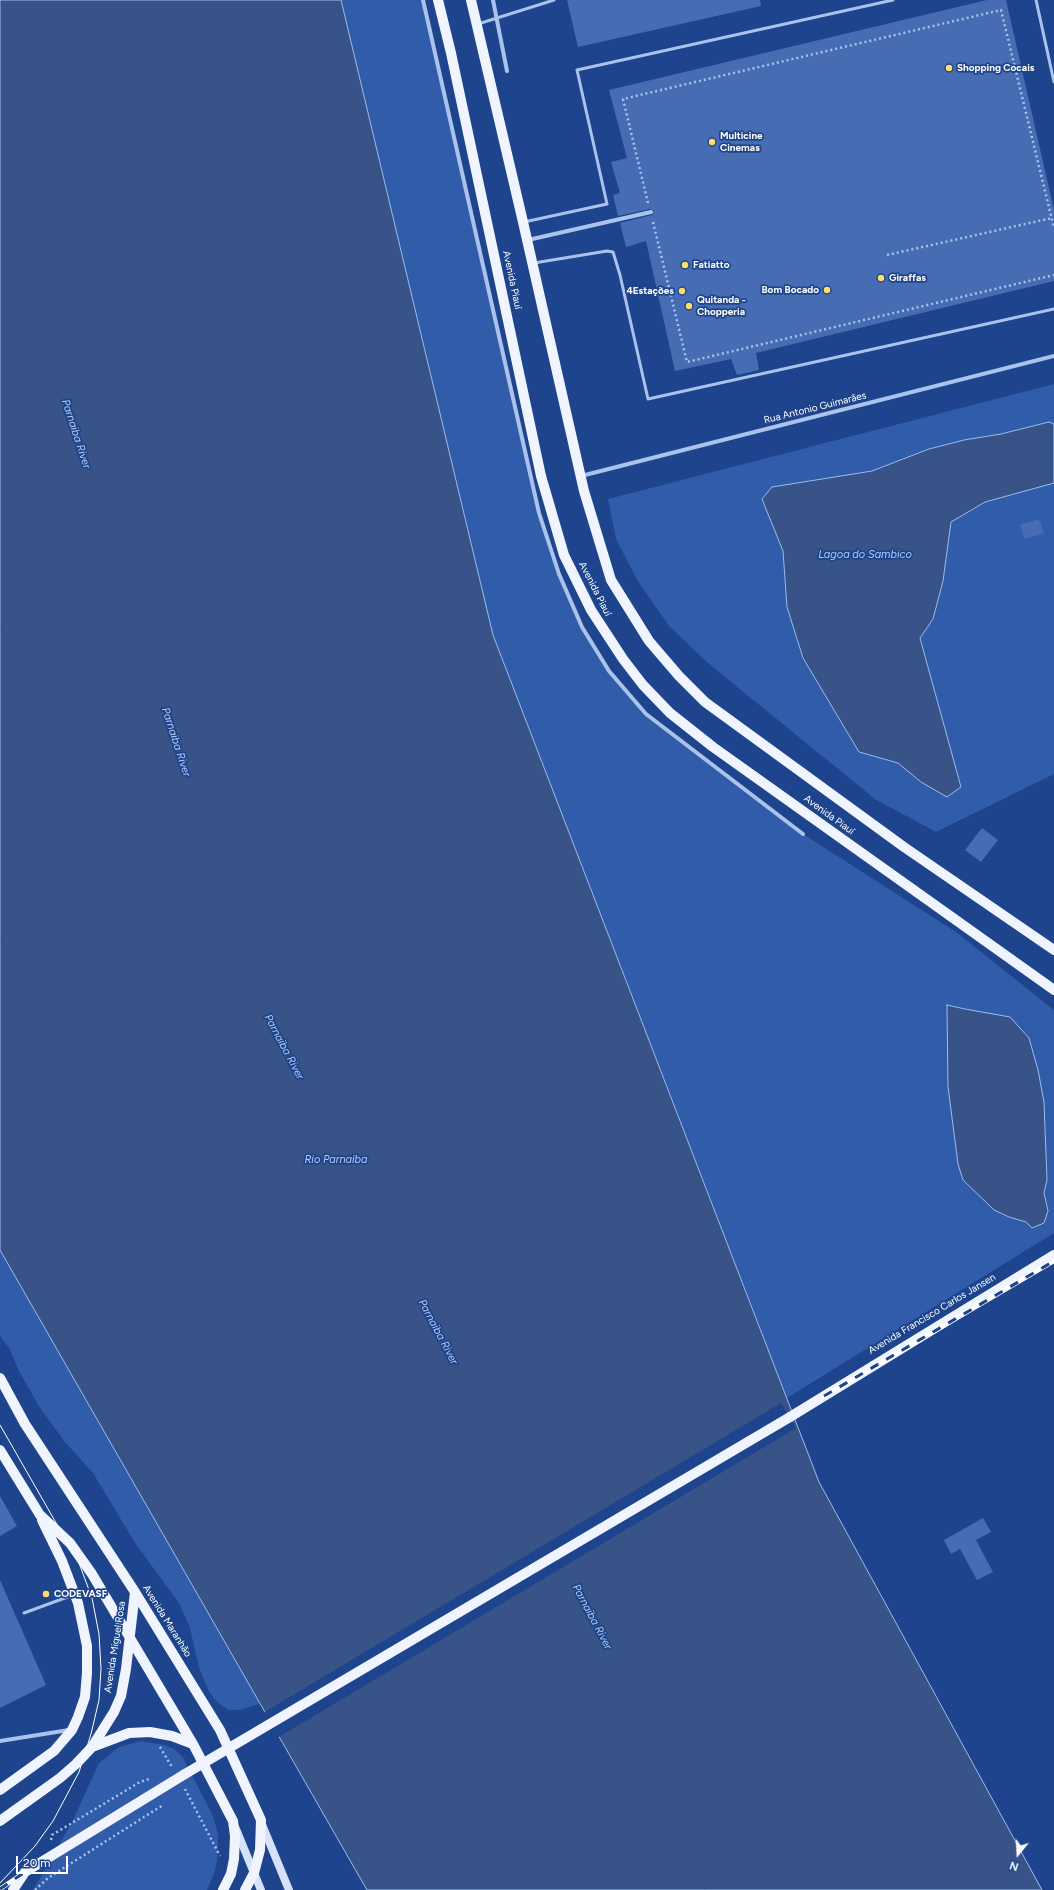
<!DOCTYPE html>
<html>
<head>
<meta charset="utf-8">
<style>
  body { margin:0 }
  #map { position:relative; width:1054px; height:1890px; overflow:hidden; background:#1d448c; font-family:Figtree,sans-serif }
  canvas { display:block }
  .north { position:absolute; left:998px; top:1834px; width:40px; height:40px; -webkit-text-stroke:3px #1d448c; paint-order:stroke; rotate:198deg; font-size:11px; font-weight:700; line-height:16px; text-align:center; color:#fff }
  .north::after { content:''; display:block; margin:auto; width:14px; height:18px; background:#fff; clip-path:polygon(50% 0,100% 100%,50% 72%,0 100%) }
  .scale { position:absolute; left:16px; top:1856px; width:52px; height:18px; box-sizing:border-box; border:2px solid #fff; border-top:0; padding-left:5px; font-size:12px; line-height:14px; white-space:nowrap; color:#fff; -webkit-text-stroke:3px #1d448c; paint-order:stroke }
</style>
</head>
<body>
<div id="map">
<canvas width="1054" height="1890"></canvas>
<div class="north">N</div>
<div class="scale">20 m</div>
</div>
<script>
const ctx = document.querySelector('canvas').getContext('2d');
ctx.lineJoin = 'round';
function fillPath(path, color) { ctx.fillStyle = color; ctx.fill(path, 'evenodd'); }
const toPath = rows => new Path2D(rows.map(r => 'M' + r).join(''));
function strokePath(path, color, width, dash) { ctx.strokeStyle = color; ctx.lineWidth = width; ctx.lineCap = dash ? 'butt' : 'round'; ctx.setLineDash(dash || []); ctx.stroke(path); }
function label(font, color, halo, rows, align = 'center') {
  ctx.font = font + ' Figtree,sans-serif'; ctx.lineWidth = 3.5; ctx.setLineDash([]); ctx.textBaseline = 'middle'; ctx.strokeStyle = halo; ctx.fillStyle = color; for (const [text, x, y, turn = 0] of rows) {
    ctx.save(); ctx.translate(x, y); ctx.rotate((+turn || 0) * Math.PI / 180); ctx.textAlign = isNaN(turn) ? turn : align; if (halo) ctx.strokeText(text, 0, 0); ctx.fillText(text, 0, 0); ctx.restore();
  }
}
fillPath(toPath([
  [341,0,423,0,539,513,559,574,582,627,609,671,646,714,803,834,956,932,1054,1010,1054,1233,787,1398,493,635],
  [1054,384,1054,424,1049,422,1001,434,964,440,929,449,872,471,829,479,762,499,783,551,787,607,803,658,859,752,898,763,921,782,961,787,920,638,933,619,943,581,951,522,985,502,1054,483,1054,774,936,832,875,799,709,664,669,626,637,580,616,539,608,499],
  [0,1231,264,1702,240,1710,229,1710,218,1703,209,1692,199,1668,190,1628,179,1603,135,1543,93,1473,65,1442,40,1408,20,1373,9,1348,0,1336],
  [141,1741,164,1745,174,1749,182,1756,212,1814,218,1833,218,1854,215,1871,207,1890,33,1890,72,1822,99,1763,119,1747]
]), '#315ca9');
const water = toPath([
  [0,0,341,0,493,635,819,1482,1042,1890,367,1890,0,1250,0,0],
  [1049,422,1054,424,1054,483,985,502,951,522,943,581,933,619,920,638,961,787,947,797,921,782,898,763,859,752,803,658,787,607,783,551,762,499,772,487,872,471,929,449,964,440,1001,434,1049,422],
  [947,1005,965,1009,1010,1017,1029,1038,1038,1070,1044,1102,1047,1180,1044,1193,1048,1211,1044,1223,1032,1228,1026,1222,1009,1217,994,1210,963,1180,958,1164,948,1087,947,1005]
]);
fillPath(water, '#385388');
strokePath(water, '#9dbcee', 1);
fillPath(toPath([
  [781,1403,796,1428,277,1738,263,1713]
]), '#1d448c');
fillPath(toPath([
  [567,0,760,0,761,6,578,47],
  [987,0,1006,0,1054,210,1054,281,756,353,759,370,737,375,731,359,675,371,646,241,626,247,620,223,652,215,654,211,650,209,618,216,613,195,620,193,611,162,627,158,609,90],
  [1039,519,1044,533,1025,539,1020,525],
  [982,828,998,840,981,862,965,850],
  [0,1496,17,1526,0,1536],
  [983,1518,991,1532,976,1540,993,1572,977,1580,960,1549,951,1554,944,1540],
  [0,1580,46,1685,0,1708]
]), '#466db3');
strokePath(toPath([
  [648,203,623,99,1001,10,1054,228],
  [653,222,687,362,1054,275],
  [887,255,1052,218],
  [160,1747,172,1767],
  [185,1789,220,1856],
  [51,1840,52,1835,140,1782,149,1779],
  [35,1890,48,1878,163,1805]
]), '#aac2ec', 2.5, [2, 3]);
strokePath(toPath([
  [1036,0,1054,82],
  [478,24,554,0],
  [524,222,607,204,577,70,893,0],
  [534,263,607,251,613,252,620,275,648,399,1054,309],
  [24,1613,73,1595]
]), '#aac2ec', 3);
strokePath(toPath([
  [423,0,539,513,559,574,582,627,609,671,646,714,803,834],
  [493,0,507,71],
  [528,240,651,212],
  [581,476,1054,356],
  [0,1741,69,1730]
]), '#aac2ec', 4);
strokePath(toPath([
  [261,1822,289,1890],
  [236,1829,261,1890]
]), '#d6e2f9', 8);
strokePath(toPath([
  [438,0,451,53,541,476,564,555,591,610,623,659,643,685,670,713,713,747,1054,990],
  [471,0,523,222,584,491,611,580,649,641,679,676,705,702,904,847,1054,950],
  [0,1378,25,1424,135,1592,220,1730,261,1820,260,1850,254,1873,245,1890],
  [790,1417,1054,1255],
  [0,1450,40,1515,70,1543,92,1574,193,1744,233,1821,235,1836,234,1859,231,1874,223,1890],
  [92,1747,129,1733,150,1732,172,1736,193,1744],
  [0,1790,54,1751,72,1730,78,1717,85,1697,87,1673,87,1646,78,1603,62,1561,42,1520],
  [0,1821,60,1778,76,1764,92,1747,114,1712,121,1696,126,1669,135,1592],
  [13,1890,25,1872,185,1774]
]), '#eff4ff', 10);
strokePath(toPath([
  [0,1425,79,1563,92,1598,99,1634,101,1669,99,1700,91,1734,79,1772,53,1821,35,1846,0,1883]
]), '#fff', 1);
const rail = toPath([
  [824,1396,1054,1261],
  [0,1889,25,1872]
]);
strokePath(rail, '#fff', 4.5);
strokePath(rail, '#1d448c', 3, [9]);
strokePath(toPath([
  [185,1774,790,1417]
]), '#eff4ff', 10);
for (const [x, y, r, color] of [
  [949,68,4,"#fcde69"],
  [712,142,4,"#fcde69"],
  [685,265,4,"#fcde69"],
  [881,278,4,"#fcde69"],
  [827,290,4,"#fcde69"],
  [682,291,4,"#fcde69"],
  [689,306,4,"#fcde69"],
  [46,1594,4,"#fcde69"]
]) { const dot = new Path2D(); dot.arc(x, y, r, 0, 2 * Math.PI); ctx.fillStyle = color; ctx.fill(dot); strokePath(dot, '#1d448c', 1.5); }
label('bold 10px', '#fff', '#1d448c', [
  ["Shopping Cocais",957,68],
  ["Multicine",720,136],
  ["Cinemas",720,148],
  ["Fatiatto",693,265],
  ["Giraffas",889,278],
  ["Bom Bocado",819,290,"right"],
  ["4Estações",674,291,"right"],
  ["Quitanda -",697,300],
  ["Chopperia",697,312],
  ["CODEVASF",54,1594]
], 'left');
label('10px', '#fff', '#1d448c', [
  ["Avenida Piauí",512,280,78],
  ["Rua Antonio Guimarães",815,408,-14],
  ["Avenida Piauí",595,589,63],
  ["Avenida Piauí",829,815,36],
  ["Avenida Francisco Carlos Jansen",932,1314,-31],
  ["Avenida Maranhão",167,1621,58],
  ["Avenida Miguel Rosa",115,1647,-81]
]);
label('italic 11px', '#b6ccf3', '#1d448c', [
  ["Parnaiba River",76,434,72],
  ["Lagoa do Sambico",865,555],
  ["Parnaiba River",176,742,72],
  ["Parnaiba River",284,1047,62],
  ["Rio Parnaíba",336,1160],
  ["Parnaiba River",438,1332,62],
  ["Parnaiba River",592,1617,62]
]);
</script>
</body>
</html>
